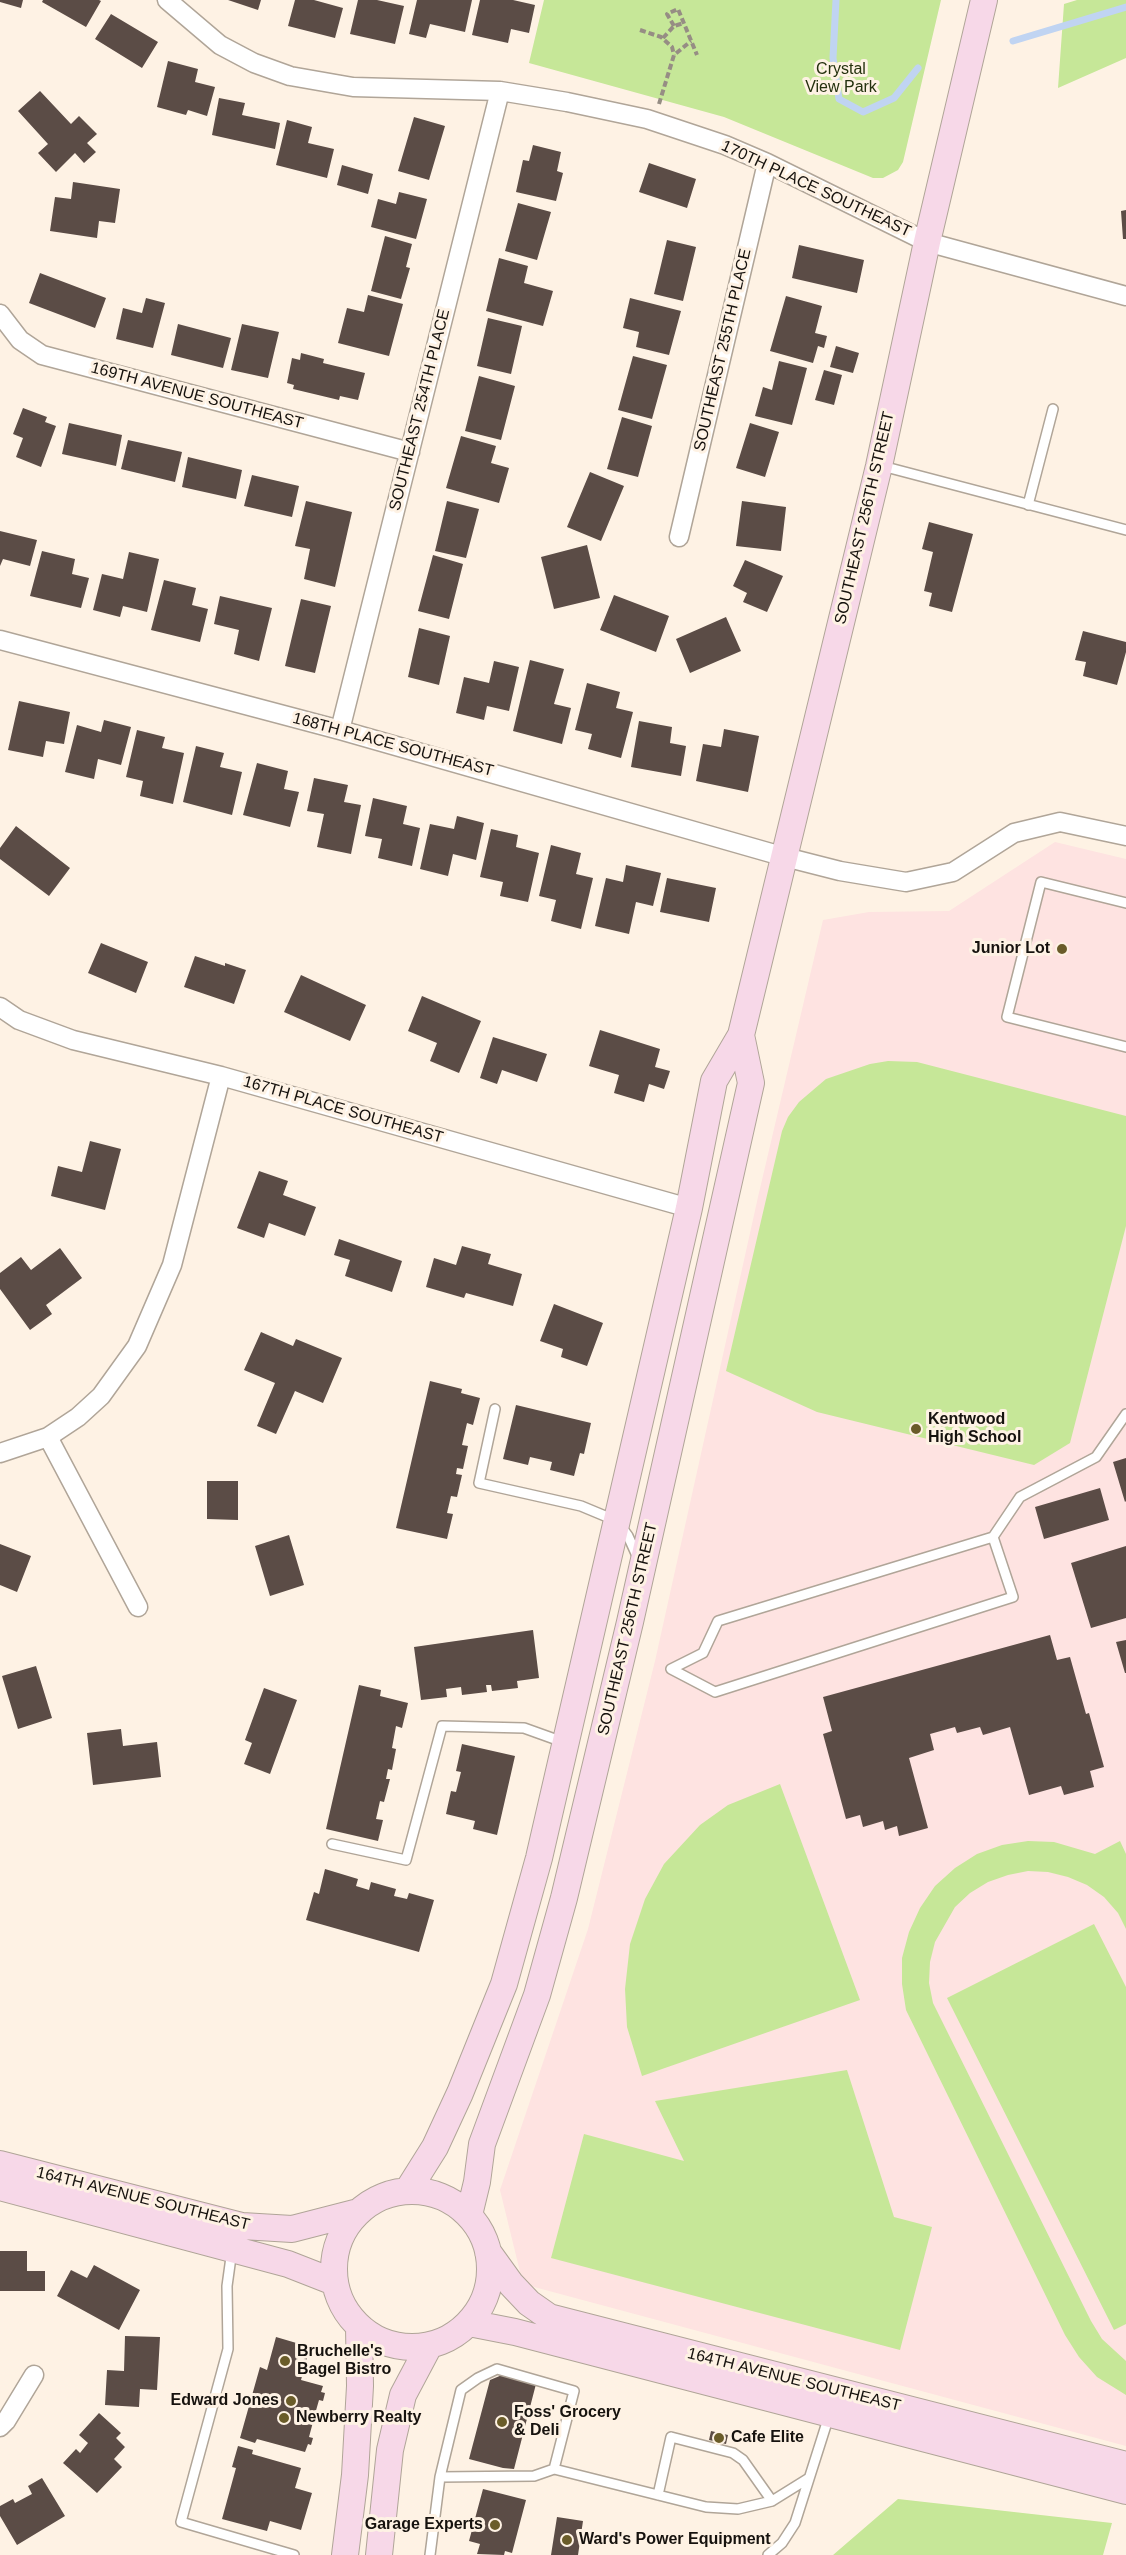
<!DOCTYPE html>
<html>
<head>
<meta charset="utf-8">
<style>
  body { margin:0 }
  canvas { display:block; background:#fef2e4 }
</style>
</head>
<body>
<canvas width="1126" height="2555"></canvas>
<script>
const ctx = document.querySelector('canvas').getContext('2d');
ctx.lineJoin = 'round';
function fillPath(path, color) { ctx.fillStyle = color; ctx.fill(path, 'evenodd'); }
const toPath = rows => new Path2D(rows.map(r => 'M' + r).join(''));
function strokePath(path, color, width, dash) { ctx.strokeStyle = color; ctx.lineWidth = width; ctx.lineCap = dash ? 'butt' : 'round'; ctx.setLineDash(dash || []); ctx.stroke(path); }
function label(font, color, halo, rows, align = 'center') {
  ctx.font = font + ' Arial,sans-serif'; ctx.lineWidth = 6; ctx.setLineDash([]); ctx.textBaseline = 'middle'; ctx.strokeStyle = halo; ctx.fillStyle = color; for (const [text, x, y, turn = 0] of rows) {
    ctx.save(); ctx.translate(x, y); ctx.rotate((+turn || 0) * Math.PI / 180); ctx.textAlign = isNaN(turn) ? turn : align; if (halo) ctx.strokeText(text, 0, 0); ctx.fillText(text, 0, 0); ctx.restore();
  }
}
fillPath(toPath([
  [1055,842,1126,859,1126,2446,523,2284,500,2190,588,1929,655,1661,758,1197,823,920,869,912,949,911]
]), '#fee3e1');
fillPath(toPath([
  [544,0,941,0,903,162,898,170,883,178,873,178,724,117,529,63],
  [1077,0,1126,0,1126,58,1058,88,1064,4],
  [888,1061,917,1062,1126,1116,1126,1226,1070,1443,1034,1465,817,1412,726,1371,782,1131,788,1117,799,1102,826,1079,870,1064],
  [780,1784,860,2000,642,2076,627,2027,625,1989,630,1944,645,1899,664,1864,700,1825,728,1805],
  [1028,1841,1054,1842,1095,1854,1120,1841,1126,1854,1126,1929,1118,1913,1104,1897,1087,1885,1068,1877,1048,1872,1028,1871,1008,1875,988,1882,970,1893,955,1907,935,1942,930,1962,929,1983,933,2003,1091,2321,1102,2339,1126,2361,1126,2395,1097,2377,1079,2357,1065,2335,906,2010,902,1984,902,1958,909,1932,920,1908,935,1886,955,1868,977,1854,1002,1845],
  [1094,1924,1126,1987,1126,2324,1114,2330,947,1998],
  [847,2070,894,2217,932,2227,900,2350,551,2258,584,2134,684,2161,655,2101],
  [898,2499,1112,2523,1103,2555,833,2555]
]), '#c6e798');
strokePath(toPath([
  [836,0,833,58,839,99,863,112,894,98,918,68],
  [1013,41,1126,7]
]), '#c0d4f2', 7);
fillPath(toPath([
  [0,0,23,0,21,8,0,2],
  [43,0,99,0,101,1,86,27,42,2],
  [228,0,261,0,258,10],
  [295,0,314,0,343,8,335,38,288,26],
  [358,0,377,0,404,6,395,44,350,34],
  [417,0,472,0,465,32,430,24,426,38,409,34],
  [480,0,513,0,535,5,529,33,511,29,508,43,472,35],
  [111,14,158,42,142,68,95,39],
  [168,61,198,69,195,82,215,87,207,116,188,110,186,115,157,107],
  [40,91,71,124,79,116,97,134,87,143,96,152,84,163,75,153,56,172,38,153,48,144,18,111],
  [219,98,245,103,242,115,280,123,275,149,212,135],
  [414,117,445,126,429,180,398,171],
  [287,120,312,127,308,143,334,149,327,178,276,165],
  [533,145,561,152,557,171,563,173,556,201,516,192,523,160,529,161],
  [649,163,696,179,687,208,639,192],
  [342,165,373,174,368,194,337,185],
  [73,182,120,189,115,223,99,221,97,238,50,231,55,197,71,199],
  [399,192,427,199,416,239,371,227,378,199,396,204],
  [518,203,551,212,537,260,505,251],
  [1126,210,1126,239,1123,239,1121,211],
  [385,236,412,244,406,267,410,268,401,299,371,291],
  [667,240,696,247,683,301,654,294],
  [799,245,864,260,857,293,792,278],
  [499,258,528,266,524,283,553,291,543,326,486,311],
  [40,273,106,298,95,328,29,303],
  [368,295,403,304,389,356,338,343,347,308,364,312],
  [786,296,822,306,815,333,827,336,824,348,818,346,813,363,770,351],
  [146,298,165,303,153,348,116,339,123,308,142,313],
  [630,298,681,311,669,355,636,347,639,332,623,328],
  [488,318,522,326,511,374,477,366],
  [178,324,231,338,223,368,171,355],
  [242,324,279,332,268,378,231,370],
  [836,346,859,353,853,373,830,367],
  [301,353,324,359,323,363,365,373,358,400,340,396,339,400,293,389,294,385,287,383,292,358,300,360],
  [633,356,667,365,652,419,618,410],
  [779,361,807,368,792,425,755,416,763,387,772,390],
  [824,370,842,375,834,405,815,400],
  [479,376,515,386,501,440,465,431],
  [23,408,47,417,45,422,56,426,41,467,16,457,23,438,13,434],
  [622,417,652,426,638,477,607,469],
  [69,423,122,435,116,466,62,454],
  [750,423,779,432,765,477,736,468],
  [461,436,496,446,491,463,509,468,499,503,446,488],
  [128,440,182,452,175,482,121,469],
  [188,457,242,470,236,499,182,487],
  [590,472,624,486,601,541,567,527],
  [252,475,299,486,292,517,244,506],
  [306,501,352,512,335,587,304,579,310,549,295,546],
  [447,501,479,509,466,558,435,551],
  [742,501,786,507,781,551,736,546],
  [929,522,973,534,952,612,929,606,932,593,924,591,933,552,922,549],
  [0,531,37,540,30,566,3,559,0,566],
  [587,545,600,598,554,609,541,557],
  [42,551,75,559,72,574,89,578,81,608,30,596],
  [129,552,159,559,147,612,123,606,120,617,93,610,102,574,123,579],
  [433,555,463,564,449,619,418,611],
  [745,560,783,576,767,612,743,602,747,593,733,586],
  [164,580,196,588,192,605,208,609,200,642,151,630],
  [614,595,669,616,656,652,600,630],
  [220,596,272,608,259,661,234,654,239,630,214,624],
  [301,599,331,606,315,673,285,666],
  [726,617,741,651,690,673,676,639],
  [419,628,450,636,439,685,408,677],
  [1083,631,1126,642,1126,652,1117,685,1083,676,1086,662,1075,660],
  [530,660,564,669,554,704,571,708,562,744,513,731],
  [494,661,519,667,509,711,487,706,484,720,456,713,464,677,489,683],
  [587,683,620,692,616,708,633,712,621,758,588,749,592,734,575,730],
  [19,701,70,712,64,744,46,741,43,757,8,750],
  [104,720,131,727,121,765,98,759,94,779,65,772,77,725,101,732],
  [639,721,672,727,670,743,686,746,681,776,631,767],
  [724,729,759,736,748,792,696,781,703,744,721,747],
  [137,730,165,737,162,748,184,753,173,804,140,796,143,781,126,777],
  [196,746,224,753,220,767,242,772,232,815,183,802],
  [257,763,288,771,284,789,299,792,290,827,243,815],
  [314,778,348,785,344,802,361,805,351,854,317,847,324,814,307,811],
  [373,798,407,806,403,824,420,828,412,866,378,858,382,839,365,836],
  [457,816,484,823,476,860,453,854,448,876,420,869,430,824,454,829],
  [16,826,70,868,49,896,0,859,0,848],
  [491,829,518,835,516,847,539,853,528,902,500,896,503,882,480,877],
  [551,845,581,853,576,874,593,878,581,929,551,921,556,900,539,896],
  [626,865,661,873,653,906,636,902,629,934,595,926,606,878,623,882],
  [667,878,716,888,709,922,660,912],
  [101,943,148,962,136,993,88,973],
  [195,956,225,966,225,963,246,970,234,1004,184,987],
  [301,975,366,1005,350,1041,284,1012],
  [422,996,481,1021,459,1073,430,1061,437,1043,408,1031],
  [600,1030,660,1049,655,1067,670,1071,664,1089,649,1084,644,1102,614,1093,619,1075,589,1066],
  [493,1037,547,1054,537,1082,502,1070,497,1084,480,1078],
  [90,1141,121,1149,105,1210,51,1196,58,1166,82,1172],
  [259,1171,288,1181,283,1195,316,1207,305,1236,269,1223,264,1238,237,1228],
  [339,1239,402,1261,392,1292,345,1276,350,1260,334,1255],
  [462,1246,491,1254,488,1264,522,1274,513,1306,466,1293,464,1298,426,1287,434,1258,456,1265],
  [60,1248,82,1278,46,1305,52,1314,30,1330,0,1289,0,1273,21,1257,31,1270],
  [554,1304,603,1323,587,1366,561,1357,563,1349,540,1341],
  [261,1332,293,1346,296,1339,342,1358,323,1403,295,1391,276,1434,257,1426,275,1383,244,1370],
  [430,1381,462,1389,461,1393,480,1398,473,1425,467,1423,462,1445,468,1446,463,1469,457,1468,456,1474,462,1475,457,1497,451,1496,447,1513,453,1514,447,1539,396,1528],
  [516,1405,591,1423,584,1454,580,1453,574,1476,550,1470,552,1462,530,1457,528,1465,503,1459],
  [1126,1458,1126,1501,1125,1502,1113,1462],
  [207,1481,238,1481,238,1520,207,1519],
  [1100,1488,1109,1520,1044,1539,1035,1507],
  [289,1535,304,1585,270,1596,255,1546],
  [0,1544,31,1556,17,1592,0,1585],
  [1126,1546,1126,1618,1091,1628,1071,1563],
  [533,1630,539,1678,517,1681,518,1688,492,1691,491,1685,486,1685,487,1692,462,1695,461,1687,446,1689,447,1697,421,1700,414,1647],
  [1050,1635,1057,1660,1070,1657,1086,1714,1089,1713,1104,1767,1090,1771,1094,1787,1064,1795,1061,1786,1029,1795,1010,1727,983,1735,980,1727,957,1733,955,1727,930,1734,934,1750,909,1758,928,1828,899,1836,897,1826,885,1830,883,1821,863,1827,860,1815,846,1819,823,1734,832,1731,823,1697],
  [1126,1640,1126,1673,1125,1673,1116,1642],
  [36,1666,52,1718,18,1729,2,1676],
  [359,1685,381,1690,380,1696,408,1703,402,1728,396,1726,392,1748,396,1749,392,1770,388,1769,386,1779,390,1779,384,1802,380,1801,376,1819,383,1820,378,1841,326,1829],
  [264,1688,297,1700,270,1774,244,1764,252,1743,245,1740],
  [121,1729,123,1746,157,1742,161,1777,93,1785,87,1733],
  [462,1744,515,1756,497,1835,473,1829,475,1821,446,1814,451,1791,456,1792,461,1772,456,1771],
  [325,1869,358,1879,356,1886,369,1890,371,1882,396,1889,394,1896,407,1899,409,1893,434,1900,419,1952,306,1920,314,1892,319,1894],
  [0,2251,27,2251,27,2271,45,2271,45,2291,0,2291],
  [94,2265,140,2290,119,2330,57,2296,71,2270,87,2278],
  [125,2336,160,2337,157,2390,140,2389,139,2407,105,2405,107,2370,124,2371],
  [276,2337,310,2347,301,2380,323,2386,321,2392,325,2393,323,2401,319,2400,315,2414,320,2415,318,2423,313,2422,309,2437,313,2438,311,2445,308,2444,305,2452,257,2439,255,2443,240,2438,260,2367,267,2370],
  [502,2375,536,2384,514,2469,503,2468,469,2459,490,2380],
  [99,2413,121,2433,116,2438,125,2447,114,2459,122,2467,97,2493,63,2463,76,2449,80,2453,88,2443,79,2435],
  [711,2431,728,2435,726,2444,709,2440],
  [238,2446,253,2450,252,2454,301,2468,295,2488,312,2493,301,2530,270,2521,267,2531,222,2519,236,2468,232,2467],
  [42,2478,65,2516,17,2545,0,2516,0,2506,13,2499,15,2503,32,2494,28,2486],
  [483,2489,526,2500,512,2553,505,2551,504,2555,477,2554,480,2544,469,2541],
  [557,2517,583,2521,578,2555,551,2555]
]), '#5b4c46');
const lane = toPath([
  [882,466,1126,530],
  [1028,505,1053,409],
  [1126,903,1041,882,1007,1017,1126,1047],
  [495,1409,479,1483,581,1506,617,1521,628,1536,638,1558],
  [993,1537,1013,1597,715,1692,671,1669,703,1653,718,1621,993,1537],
  [993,1537,1020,1497,1096,1457,1126,1414],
  [332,1844,406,1860,442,1726,524,1728,563,1742],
  [232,2250,227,2286,228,2349,181,2522,294,2555],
  [440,2477,461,2390,478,2378,497,2369,574,2391,554,2469],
  [658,2495,671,2437,733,2453,743,2460,772,2501],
  [430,2555,440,2477,534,2476,554,2469,706,2507,738,2509,772,2501,809,2478],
  [768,2555,782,2543,795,2523,829,2416]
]);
const street = toPath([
  [167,0,220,45,254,63,290,76,353,87,500,91,567,102,647,119,725,145,767,163,927,242,1126,296],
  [0,314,20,340,42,355,410,452],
  [679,537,767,163],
  [0,640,340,730,785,857,840,871,906,882,953,872,1014,833,1060,822,1126,836],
  [340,730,500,91],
  [0,1007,19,1020,73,1040,221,1076,689,1208],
  [48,1437,138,1607],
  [0,1453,48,1437,78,1417,101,1396,137,1346,172,1265,221,1076],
  [0,2427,6,2421,34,2375]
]);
const secondary = toPath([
  [0,2164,242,2226,292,2229,358,2212],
  [0,2187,288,2264,334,2282],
  [408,2190,435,2147,460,2093,504,1984,539,1858,689,1208,714,1081,741,1035,879,466,927,242,984,0],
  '334 2269a78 78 0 1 1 156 0a78 78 0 1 1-156 0Z',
  [469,2215,477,2182,482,2144,537,1995,564,1898,630,1622,751,1083,741,1035],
  [488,2252,511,2284,529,2303,549,2317,1126,2465],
  [469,2323,515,2332,1126,2491],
  [345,2555,355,2475,360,2386,359,2327],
  [379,2555,390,2450,403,2395,429,2346]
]);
strokePath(lane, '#b0a598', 12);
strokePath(street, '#b0a598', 21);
strokePath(secondary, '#b0a598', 28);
strokePath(toPath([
  [674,26,667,14,678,9,697,55],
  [640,30,661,37,672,47,674,55],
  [663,38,674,26,684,23],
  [659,104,674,55,691,41]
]), '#968d84', 4, [6, 3]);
strokePath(lane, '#fff', 9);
strokePath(street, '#fff', 18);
strokePath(secondary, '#f7d8e8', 26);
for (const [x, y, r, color] of [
  [1062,949,6,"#6a5c29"],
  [916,1429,6,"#6a5c29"],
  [285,2361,6,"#6a5c29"],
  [291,2401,6,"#6a5c29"],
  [284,2418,6,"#6a5c29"],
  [502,2422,6,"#6a5c29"],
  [719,2438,6,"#6a5c29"],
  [495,2525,6,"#6a5c29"],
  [567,2540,6,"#6a5c29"]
]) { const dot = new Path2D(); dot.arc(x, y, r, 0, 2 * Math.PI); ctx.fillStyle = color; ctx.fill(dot); strokePath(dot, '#fef2e4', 2); }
label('16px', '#24310e', '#fef2e4', [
  ["Crystal",841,70],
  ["View Park",841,88]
]);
label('16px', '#16120e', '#fef2e4', [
  ["170TH PLACE SOUTHEAST",816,189,25],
  ["SOUTHEAST 255TH PLACE",723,350,-77],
  ["169TH AVENUE SOUTHEAST",197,396,15],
  ["SOUTHEAST 254TH PLACE",420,410,-76],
  ["SOUTHEAST 256TH STREET",865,518,-77],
  ["168TH PLACE SOUTHEAST",393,745,15],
  ["167TH PLACE SOUTHEAST",343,1110,16],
  ["SOUTHEAST 256TH STREET",628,1629,-77],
  ["164TH AVENUE SOUTHEAST",143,2199,14],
  ["164TH AVENUE SOUTHEAST",794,2380,14]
]);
label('bold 16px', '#16120e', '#fef2e4', [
  ["Junior Lot",1050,949,"right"],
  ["Kentwood",928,1420],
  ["High School",928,1438],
  ["Bruchelle's",297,2352],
  ["Bagel Bistro",297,2370],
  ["Edward Jones",279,2401,"right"],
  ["Foss' Grocery",514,2413],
  ["& Deli",514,2431],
  ["Newberry Realty",296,2418],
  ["Cafe Elite",731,2438],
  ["Garage Experts",483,2525,"right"],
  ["Ward's Power Equipment",579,2540]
], 'left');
</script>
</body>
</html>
